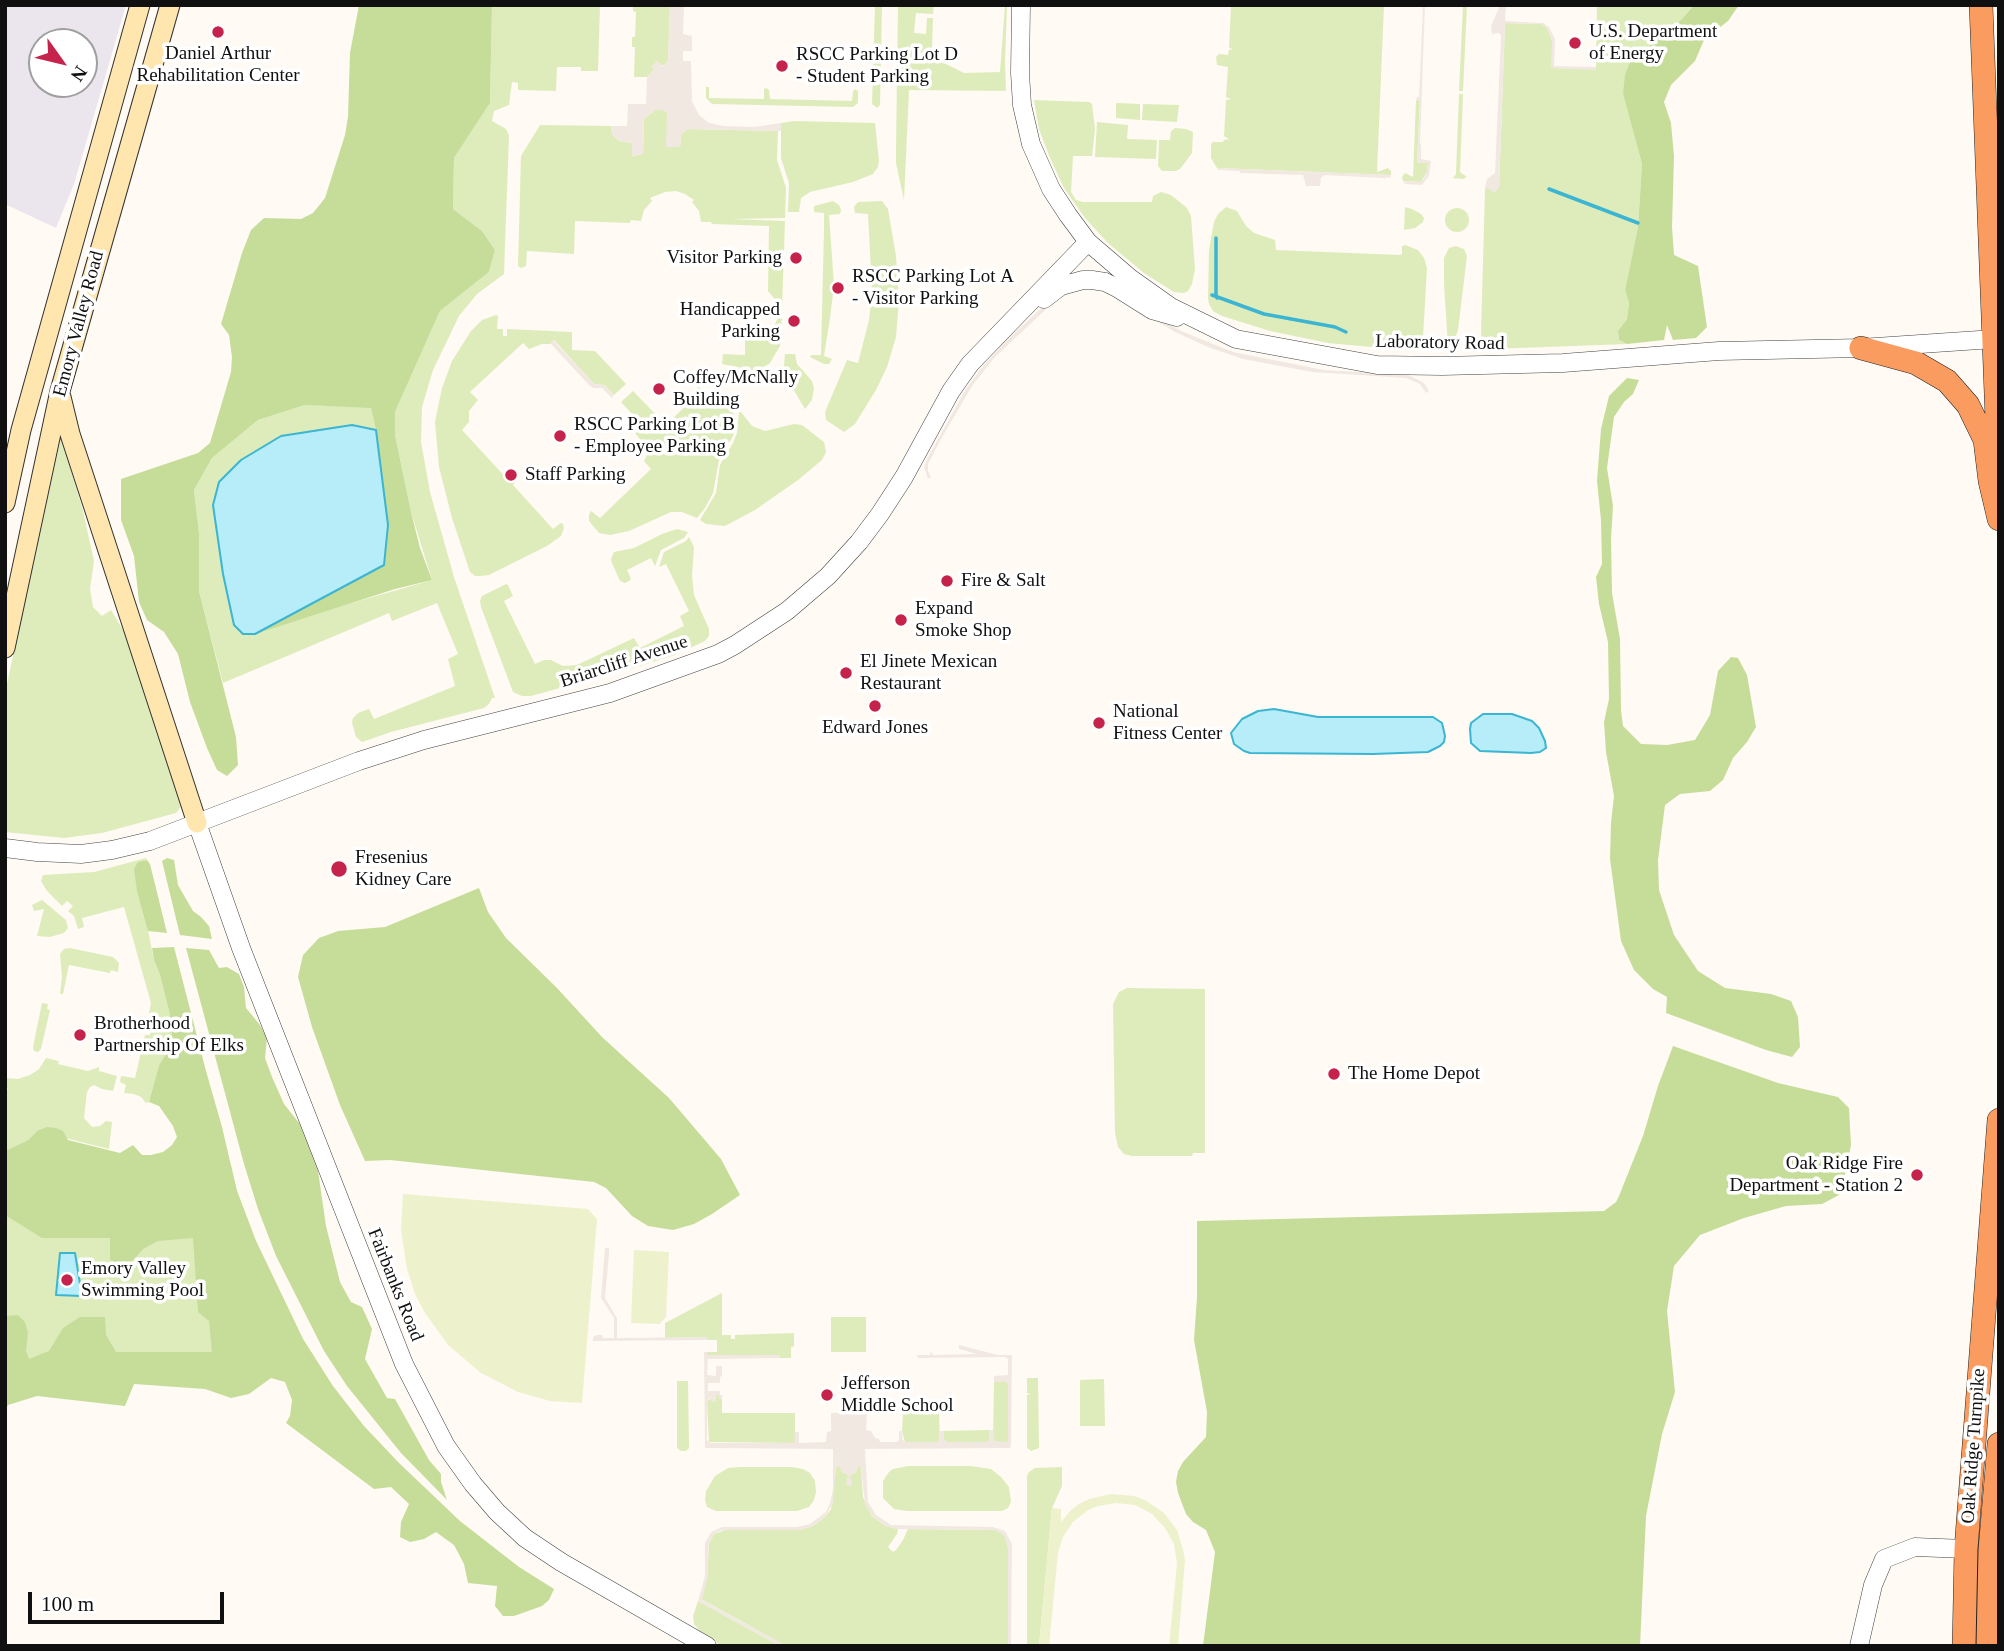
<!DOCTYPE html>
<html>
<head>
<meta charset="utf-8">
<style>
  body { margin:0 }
  #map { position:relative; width:2004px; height:1651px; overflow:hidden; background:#fffaf3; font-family:"Times New Roman",serif }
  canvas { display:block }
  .frame { position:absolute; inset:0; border:7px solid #101010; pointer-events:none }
  .north { position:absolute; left:28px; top:28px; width:70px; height:70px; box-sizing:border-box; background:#fff; border:2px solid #9f9f9f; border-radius:50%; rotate:124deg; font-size:19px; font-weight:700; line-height:28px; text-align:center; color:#101010 }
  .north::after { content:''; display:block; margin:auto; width:24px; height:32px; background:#c6234c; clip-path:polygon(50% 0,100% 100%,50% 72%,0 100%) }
  .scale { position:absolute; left:28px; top:1592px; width:196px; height:32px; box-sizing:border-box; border:4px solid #101010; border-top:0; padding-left:9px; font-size:21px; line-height:24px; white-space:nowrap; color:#101010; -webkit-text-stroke:5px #fff; paint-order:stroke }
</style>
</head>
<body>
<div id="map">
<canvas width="2004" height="1651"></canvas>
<div class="frame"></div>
<div class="north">N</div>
<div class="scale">100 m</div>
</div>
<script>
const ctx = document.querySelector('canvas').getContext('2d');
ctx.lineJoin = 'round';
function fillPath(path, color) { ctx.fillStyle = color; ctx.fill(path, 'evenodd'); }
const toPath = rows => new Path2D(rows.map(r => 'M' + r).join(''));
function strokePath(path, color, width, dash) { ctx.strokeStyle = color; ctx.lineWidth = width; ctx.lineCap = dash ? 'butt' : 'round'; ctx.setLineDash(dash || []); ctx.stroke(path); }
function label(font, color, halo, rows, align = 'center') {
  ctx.font = font + ' "Times New Roman",serif'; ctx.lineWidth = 7; ctx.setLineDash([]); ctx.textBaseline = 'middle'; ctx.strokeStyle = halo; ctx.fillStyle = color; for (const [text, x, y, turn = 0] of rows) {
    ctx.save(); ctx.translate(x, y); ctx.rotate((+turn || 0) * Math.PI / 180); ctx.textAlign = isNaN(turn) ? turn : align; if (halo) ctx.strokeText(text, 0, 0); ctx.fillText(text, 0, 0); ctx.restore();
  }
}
fillPath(toPath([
  [5,5,126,5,74,184,56,228,5,204],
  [42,42,84,42,84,84,42,84]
]), '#ebe5ee');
fillPath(toPath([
  [492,5,600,5,598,71,581,71,581,67,557,67,556,91,518,90,518,83,512,82,509,105,494,111,492,121,506,129,509,135,504,274,477,294,459,316,433,370,422,407,421,442,430,492,454,577,495,698,492,698,489,704,484,708,391,732,362,742,356,737,352,723,353,718,358,713,369,709,374,719,455,686,448,659,458,654,437,603,392,621,389,613,223,683,199,591,199,533,194,490,212,458,258,420,305,405,371,407,376,430,352,425,213,505,223,574,234,625,243,634,432,580,411,512,395,435,395,412,440,311,489,272,495,250,482,231,453,209,454,158,490,103],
  [633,5,670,5,668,61,665,65,662,65,656,61,654,70,647,77,634,77,635,47,632,47,632,37,635,37,636,12,633,11],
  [875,5,882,5,880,105,877,108,872,104],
  [898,5,934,5,933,14,916,13,914,33,926,34,927,18,933,18,932,48,946,64,964,73,1000,72,1005,5,1007,5,1005,62,1006,91,909,90,904,200,896,163,896,149],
  [1231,5,1384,5,1377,172,1388,168,1391,171,1391,175,1217,168,1211,158,1211,144,1213,142,1223,142,1224,140,1229,139,1224,136,1226,100,1231,99,1226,97,1228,67,1217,65,1216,57,1219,54,1228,55,1229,50,1233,49,1229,48],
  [1463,5,1467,5,1463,91,1459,91],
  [1597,5,1694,5,1682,19,1630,62,1623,94,1642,164,1638,227,1625,290,1629,303,1627,319,1618,331,1619,340,1627,344,1491,349,1482,344,1481,332,1485,190,1486,188,1499,187,1505,23,1542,24,1547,28,1552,40,1552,68,1596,69],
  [706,87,709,87,709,98,764,99,764,89,766,88,769,90,770,99,852,101,853,91,855,89,858,91,858,103,853,107,712,104,706,98],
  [1459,94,1463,94,1460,172,1467,177,1463,179,1453,178,1456,174],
  [1034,100,1089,102,1092,104,1095,129,1092,156,1073,156,1071,192,1076,200,1083,202,1152,202,1153,196,1161,192,1171,195,1187,208,1191,216,1195,269,1192,284,1188,291,1184,293,1174,292,1144,273,1108,243,1085,218,1064,188,1050,158,1039,129],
  [1416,100,1420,100,1417,163,1428,163,1427,172,1421,182,1403,181,1402,177,1405,173,1413,177],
  [1116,103,1140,104,1140,120,1116,118],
  [1143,104,1179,105,1177,122,1142,120],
  [655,110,663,110,667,113,680,147,681,134,688,129,778,131,777,160,786,188,785,218,730,219,785,221,782,310,780,310,778,303,768,291,769,226,712,224,711,222,701,222,699,211,692,202,694,200,685,194,676,191,665,192,650,198,652,201,644,210,641,221,631,220,630,223,575,221,574,254,527,251,526,266,521,268,518,266,521,156,540,125,611,126,612,134,619,141,632,143,632,156,643,154,644,119],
  [794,121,875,123,879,161,878,167,873,174,853,182,810,192,801,198,799,212,788,212,789,183,781,158,781,123],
  [1097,122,1128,125,1127,139,1157,140,1156,159,1095,157],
  [1175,128,1186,129,1193,132,1192,153,1180,169,1176,171,1162,171,1158,166,1159,140,1170,140,1171,131],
  [833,201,839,205,841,210,840,214,829,215,834,285,830,318,824,356,832,359,829,364,824,364,810,357,811,355,821,355,824,229,824,213,814,212,814,206],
  [882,201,888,209,896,256,899,301,896,337,887,367,876,390,855,424,844,432,826,420,825,412,847,360,858,363,869,320,872,291,868,214,855,213,854,207,858,202],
  [1226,207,1237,211,1246,226,1254,233,1275,240,1276,250,1400,255,1402,254,1402,246,1405,245,1418,250,1424,258,1427,268,1423,337,1420,345,1414,349,1404,350,1328,343,1270,331,1222,316,1213,311,1209,304,1208,299,1209,250,1214,222,1218,214],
  [1405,207,1412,209,1421,214,1424,218,1423,222,1415,228,1404,230],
  '1445 220a12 12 0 1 1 24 0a12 12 0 1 1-24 0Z',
  [1456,246,1464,249,1467,256,1458,330,1451,349,1448,346,1444,284,1444,258,1449,248],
  [780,313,782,314,780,346,770,363,759,370,753,370,722,364,723,354,745,355,745,332,764,332,769,330,775,324],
  [496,315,498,316,497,329,503,329,503,336,507,336,507,329,572,332,572,350,595,351,626,384,614,395,604,385,594,384,554,340,551,344,542,344,529,349,523,343,470,392,478,400,469,411,469,422,462,430,509,481,516,475,519,476,513,485,553,529,561,523,563,524,564,528,561,536,547,546,489,575,480,576,475,576,470,572,452,518,439,467,435,422,442,388,452,361,471,331,482,320],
  [785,354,795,354,797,364,812,381,814,388,812,400,805,409,792,387,783,376],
  [699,387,707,394,709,392,732,410,735,417,733,436,719,460,713,493,705,508,697,518,682,512,671,512,629,531,610,535,599,533,589,521,589,515,591,511,600,518,651,469,644,461,647,455,646,447,635,433,637,430,632,424,632,414,621,402,633,391,666,425,698,394,695,390],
  [739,412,741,412,752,426,765,431,794,424,802,425,824,442,826,452,822,460,798,480,755,510,725,526,706,524,700,520,716,493,720,465,733,443,737,433],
  [61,437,82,507,94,561,90,589,93,607,102,616,111,610,131,643,183,804,176,813,102,833,64,838,5,832,5,693],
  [677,529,688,532,684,538,661,550,655,566,651,558,627,570,631,579,629,581,625,583,620,581,612,563,611,559,614,552,634,548,662,534],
  [689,537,694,547,692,576,694,595,709,629,709,636,705,641,675,655,643,665,531,696,522,696,513,692,481,607,480,601,482,596,506,584,508,585,513,596,504,601,535,664,544,660,551,660,563,666,577,665,634,638,640,648,684,626,680,616,689,611,666,564,659,567,664,552,686,541],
  [146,858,147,860,138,862,137,891,144,911,154,960,160,975,170,1015,172,1040,171,1046,159,1065,149,1102,146,1103,141,1097,134,1094,124,1093,126,1085,120,1082,121,1076,135,1078,145,1035,150,1035,151,1031,146,1029,151,1003,124,907,82,918,84,927,78,929,74,916,68,911,73,906,67,901,62,906,47,891,41,881,43,875,94,872],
  [42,900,66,920,68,928,64,933,50,937,37,936,44,909,34,911,32,905],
  [70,948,113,957,119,963,118,972,111,970,110,973,69,965,63,994,60,994,62,977,60,954,64,949],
  [1127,988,1205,989,1205,1153,1193,1153,1192,1156,1132,1156,1124,1154,1118,1147,1115,1133,1113,1004,1119,992],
  [42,1003,48,1004,47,1009,50,1010,41,1049,38,1052,34,1051,33,1047],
  [46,1058,59,1061,58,1064,88,1071,99,1067,99,1071,117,1076,113,1091,102,1089,94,1085,90,1087,87,1092,84,1118,92,1127,100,1126,106,1121,112,1122,109,1149,37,1131,28,1140,5,1151,5,1096,8,1088,5,1087,5,1078,18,1079,30,1075,39,1069],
  [5,1160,231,1165,237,1191,256,1241,303,1339,315,1358,5,1364],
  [722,1293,722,1335,731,1335,731,1339,735,1339,735,1335,794,1333,794,1346,791,1347,791,1358,780,1358,780,1355,707,1355,707,1352,717,1352,717,1340,707,1340,707,1337,665,1338,665,1323],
  [831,1317,866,1317,866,1352,831,1352],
  [1027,1378,1038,1378,1039,1448,1031,1451,1027,1448,1027,1395,1031,1394,1027,1393],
  [1104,1379,1105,1426,1080,1426,1080,1380],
  [677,1381,688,1381,689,1448,686,1451,681,1451,677,1448],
  [994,1382,1007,1382,1009,1385,1009,1440,1007,1442,997,1442,993,1440],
  [716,1395,719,1395,719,1399,722,1399,722,1413,795,1413,795,1443,709,1442,707,1401],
  [903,1412,939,1413,940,1440,938,1442,905,1442,902,1431],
  [989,1430,989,1440,987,1442,947,1442,944,1440,944,1431],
  [908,1466,970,1466,991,1469,1001,1477,1009,1487,1011,1502,1008,1508,1002,1511,907,1511,894,1509,883,1498,883,1481,889,1472,893,1469],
  [740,1467,792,1467,803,1469,810,1473,815,1481,816,1492,814,1500,809,1507,797,1511,716,1511,707,1507,705,1500,706,1491,715,1476,728,1468],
  [836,1467,840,1467,842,1472,848,1475,848,1482,850,1482,850,1475,856,1472,858,1467,861,1467,863,1497,872,1516,885,1526,898,1529,897,1534,888,1547,893,1552,896,1550,903,1540,908,1529,995,1530,1002,1533,1007,1539,1008,1548,1008,1646,786,1646,701,1599,707,1579,709,1543,714,1534,725,1530,799,1530,813,1526,825,1517,831,1509],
  [1062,1467,1062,1486,1052,1508,1039,1646,1027,1646,1027,1476,1029,1472,1035,1468],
  [698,1601,780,1646,722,1646,701,1633,694,1624,693,1616]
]), '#deecbb');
fillPath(toPath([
  [359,5,492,5,490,103,454,158,453,209,482,231,495,250,489,272,440,311,395,412,395,435,411,512,420,548,432,580,395,589,255,634,384,565,388,525,376,430,371,408,305,405,258,420,212,458,194,490,199,533,199,591,236,737,238,765,227,776,217,770,207,748,190,702,178,654,164,632,147,620,139,602,134,556,121,520,121,479,198,453,210,443,231,372,232,357,229,335,221,324,242,253,251,230,264,218,301,219,313,213,325,198,345,135,348,117,350,53],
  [1694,5,1739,5,1728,21,1704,40,1695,61,1671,85,1664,102,1671,123,1674,156,1672,227,1674,255,1698,266,1707,327,1696,338,1673,340,1667,325,1664,340,1627,344,1619,340,1618,331,1627,319,1629,303,1625,290,1638,227,1642,164,1623,94,1625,75,1630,62,1682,19],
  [1627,378,1639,380,1633,394,1624,402,1614,417,1607,468,1613,506,1611,539,1612,593,1620,639,1621,710,1623,726,1641,744,1667,745,1695,740,1710,715,1718,671,1731,657,1738,658,1747,675,1756,727,1747,742,1733,758,1723,780,1710,791,1680,794,1665,805,1658,860,1659,890,1674,935,1698,971,1725,988,1771,994,1791,1001,1798,1017,1800,1047,1792,1057,1766,1050,1666,1013,1667,997,1653,989,1634,970,1621,941,1610,859,1611,823,1614,796,1606,752,1604,722,1609,699,1608,642,1599,604,1596,577,1602,564,1601,520,1597,481,1601,429,1609,396],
  [167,858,174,860,178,885,193,911,201,917,209,926,212,939,180,935,162,861],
  [147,860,150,864,167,933,148,931,137,891,134,869,138,862],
  [479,888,488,912,506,938,557,988,602,1037,669,1098,721,1159,740,1195,712,1214,694,1224,673,1230,648,1226,632,1216,606,1188,594,1182,390,1160,365,1161,340,1105,312,1027,298,977,303,955,319,938,338,931,385,927],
  [174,947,206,1071,222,1127,237,1191,256,1241,303,1339,333,1386,364,1426,399,1463,460,1521,519,1567,554,1589,549,1600,542,1606,514,1616,503,1616,495,1606,497,1586,468,1583,464,1564,454,1545,436,1532,424,1539,410,1542,400,1537,401,1522,409,1504,391,1487,374,1489,286,1423,290,1416,292,1400,285,1382,271,1378,249,1394,231,1398,205,1389,134,1384,125,1406,37,1396,8,1405,5,1411,6,1316,18,1315,25,1322,28,1333,26,1351,29,1359,49,1351,63,1328,80,1317,105,1317,106,1335,116,1352,212,1352,209,1321,198,1312,193,1238,158,1241,143,1249,127,1267,110,1260,110,1238,42,1238,5,1215,5,1151,28,1140,37,1131,47,1127,56,1128,63,1131,68,1140,120,1153,133,1145,142,1155,151,1155,163,1152,172,1145,177,1137,173,1126,159,1106,149,1102,159,1065,171,1046,172,1040,170,1015,160,975,154,960,152,948],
  [186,948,209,950,219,968,227,967,239,974,244,987,246,1008,260,1025,267,1038,265,1058,272,1077,284,1104,303,1128,317,1164,326,1226,340,1282,351,1302,362,1307,372,1329,365,1359,387,1398,395,1399,429,1460,441,1474,441,1482,447,1500,401,1453,347,1386,324,1351,276,1256,258,1209,244,1164],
  [1673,1046,1778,1083,1838,1097,1849,1108,1851,1145,1841,1194,1822,1204,1786,1206,1744,1218,1700,1235,1674,1266,1667,1311,1675,1392,1662,1434,1646,1516,1640,1646,1203,1646,1215,1552,1206,1530,1193,1522,1186,1514,1178,1493,1176,1482,1178,1471,1183,1462,1206,1437,1207,1412,1194,1340,1197,1297,1197,1221,1604,1211,1616,1202,1619,1196,1643,1136,1658,1086]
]), '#c6dd99');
fillPath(toPath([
  [403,1194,588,1209,597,1219,582,1403,550,1401,518,1392,481,1373,448,1345,425,1313,415,1294,407,1269,401,1230],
  [634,1250,669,1252,666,1317,660,1324,631,1323],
  [1111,1494,1134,1496,1145,1500,1164,1513,1177,1530,1183,1550,1185,1560,1178,1646,1169,1646,1177,1564,1174,1544,1165,1528,1152,1514,1135,1505,1116,1503,1098,1506,1088,1510,1073,1522,1063,1537,1058,1553,1049,1646,1039,1646,1052,1508,1061,1509,1061,1522,1071,1510,1079,1504,1089,1499]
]), '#edf2cd');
fillPath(toPath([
  [670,5,684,5,683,34,692,36,692,51,683,51,683,61,691,61,692,101,699,115,709,123,724,126,754,127,781,123,781,131,688,129,681,134,680,147,666,147,667,113,663,110,655,110,644,119,643,154,632,156,632,143,619,141,612,134,611,126,627,126,628,104,646,104,647,77,654,70,651,67,657,61,663,66,668,62],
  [1423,5,1425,5,1420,144,1421,144,1421,159,1431,161,1429,176,1422,185,1405,184,1403,181,1421,182,1425,177,1428,166,1428,163,1417,163,1420,101,1416,100,1417,97,1419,97],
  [1500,5,1506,5,1505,21,1543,23,1549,27,1555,39,1554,66,1596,67,1596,70,1551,68,1552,40,1547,28,1542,24,1505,23,1499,187,1495,193,1488,188,1485,190,1485,187,1487,179,1495,173,1501,36,1499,33,1492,34,1491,26],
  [1217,168,1391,175,1390,178,1386,177,1386,179,1384,178,1324,175,1321,178,1320,186,1306,186,1303,175,1240,173,1240,171,1218,170],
  [1082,285,1097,286,1111,289,1181,331,1233,352,1324,370,1409,375,1424,383,1429,391,1426,393,1420,384,1406,378,1312,372,1243,359,1208,347,1175,332,1112,294,1094,289,1080,289,1058,298,994,358,972,386,941,439,928,464,928,471,931,477,928,479,924,467,927,459,966,389,984,365,1005,342,1051,299,1063,291],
  [553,340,594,384,604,385,614,395,612,398,602,388,594,388,590,386,550,343],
  [605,1248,609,1248,609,1254,605,1298,617,1318,617,1338,707,1337,707,1340,593,1341,593,1337,597,1335,602,1335,603,1338,614,1338,614,1318,601,1298],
  [959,1345,998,1355,1012,1355,1011,1446,1010,1448,865,1449,868,1502,876,1515,891,1525,993,1527,1005,1531,1012,1544,1011,1646,1008,1646,1008,1548,1004,1535,995,1530,898,1529,885,1526,872,1516,865,1504,861,1467,858,1467,856,1472,850,1476,852,1484,849,1487,846,1484,848,1475,842,1472,840,1467,836,1467,833,1503,825,1517,813,1526,799,1530,722,1530,714,1534,709,1543,707,1579,702,1600,786,1646,780,1646,698,1601,705,1576,705,1543,711,1532,722,1527,796,1527,810,1524,826,1512,830,1503,833,1489,833,1449,705,1448,704,1352,707,1352,707,1355,780,1355,780,1358,708,1359,707,1375,716,1376,716,1366,722,1366,722,1376,720,1377,720,1383,708,1383,708,1391,720,1391,720,1395,722,1395,722,1399,719,1399,719,1395,716,1395,716,1402,712,1402,711,1397,707,1401,707,1440,710,1443,794,1443,795,1432,799,1432,799,1443,826,1442,827,1432,831,1431,831,1413,867,1412,866,1430,871,1431,875,1438,879,1439,880,1442,897,1442,899,1440,899,1431,902,1431,903,1440,906,1442,938,1442,940,1431,944,1431,944,1440,947,1442,987,1442,989,1440,989,1430,993,1430,994,1441,1008,1442,1008,1384,1006,1382,994,1382,994,1376,1008,1375,1008,1359,1005,1357,918,1358,917,1355,930,1355,931,1351,933,1355,977,1354,959,1349]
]), '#f1e9e1');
const water = toPath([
  [352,425,376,430,388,525,384,565,255,634,243,634,234,625,223,574,213,505,219,482,241,460,281,436,352,425],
  [1274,709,1318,717,1433,717,1442,723,1445,736,1444,742,1440,746,1428,752,1373,754,1250,753,1244,751,1234,744,1231,733,1242,719,1258,711,1274,709],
  [1483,714,1512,714,1532,721,1539,728,1545,741,1546,748,1540,752,1531,753,1480,751,1471,743,1470,729,1471,723,1483,714],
  [60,1253,75,1253,82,1296,56,1295,60,1253]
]);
fillPath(water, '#b6edf8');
strokePath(water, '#3bb5d1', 2);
strokePath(toPath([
  [1549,189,1638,223],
  [1216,238,1216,295,1217,298],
  [1212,295,1264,314,1335,327,1346,332]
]), '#3bb5d1', 3.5);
const tertiary = toPath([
  [1021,5,1020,73,1022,105,1031,144,1051,189,1068,215,1088,242,1130,278,1171,307,1236,339,1377,365,1442,366,1563,363,1719,351,1861,348,1994,339],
  [1044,299,1061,286,1083,280,1092,280,1105,282,1117,288,1152,310,1177,317],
  [197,823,241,948,404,1364,446,1446,473,1484,497,1512,525,1538,561,1562,707,1646],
  [5,848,37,852,81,854,112,850,150,841,359,761,424,740,610,693,718,654,735,645,787,611,828,576,859,542,880,514,904,477,951,391,970,364,1088,242],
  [1859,1646,1873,1585,1884,1559,1915,1547,1966,1549]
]);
const secondary = toPath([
  [61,397,70,434,197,823],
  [5,503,21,430,140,5],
  [5,648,60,391,170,5]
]);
const trunk = toPath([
  [1981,5,1999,472],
  [1861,348,1916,363,1947,381,1968,405,1985,440,1990,481,1999,519],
  [1964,1646,1966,1549,1999,1120],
  [1988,1646,1990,1550,1999,1444]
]);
strokePath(tertiary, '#434343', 19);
strokePath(secondary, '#323232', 21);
strokePath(trunk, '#212121', 24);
strokePath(tertiary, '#fff', 18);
strokePath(secondary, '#ffe5ae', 19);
strokePath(trunk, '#fa9c60', 23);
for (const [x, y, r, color] of [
  [218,32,7,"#c6234c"],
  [1575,43,7,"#c6234c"],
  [782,66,7,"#c6234c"],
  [796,258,7,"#c6234c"],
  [838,288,7,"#c6234c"],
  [794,321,7,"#c6234c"],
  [659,389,7,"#c6234c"],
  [560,436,7,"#c6234c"],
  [511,475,7,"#c6234c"],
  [947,581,7,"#c6234c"],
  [901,620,7,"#c6234c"],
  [846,673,7,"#c6234c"],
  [875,706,7,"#c6234c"],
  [1099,723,7,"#c6234c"],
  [339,869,9,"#c6234c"],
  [80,1035,7,"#c6234c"],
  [1334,1074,7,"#c6234c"],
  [1917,1175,7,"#c6234c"],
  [67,1280,7,"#c6234c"],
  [827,1395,7,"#c6234c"]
]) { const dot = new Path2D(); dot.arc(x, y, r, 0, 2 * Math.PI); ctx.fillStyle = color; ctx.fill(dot); strokePath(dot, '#fff', 2.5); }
label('19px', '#101010', '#fff', [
  ["U.S. Department",1589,32],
  ["of Energy",1589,54],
  ["Daniel Arthur",218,54,"center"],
  ["Rehabilitation Center",218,76,"center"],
  ["RSCC Parking Lot D",796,55],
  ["- Student Parking",796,77],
  ["Visitor Parking",782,258,"right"],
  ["RSCC Parking Lot A",852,277],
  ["- Visitor Parking",852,299],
  ["Handicapped",780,310,"right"],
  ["Parking",780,332,"right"],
  ["Coffey/McNally",673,378],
  ["Building",673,400],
  ["RSCC Parking Lot B",574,425],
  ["- Employee Parking",574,447],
  ["Staff Parking",525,475],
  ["Fire & Salt",961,581],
  ["Expand",915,609],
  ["Smoke Shop",915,631],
  ["El Jinete Mexican",860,662],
  ["Restaurant",860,684],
  ["National",1113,712],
  ["Fitness Center",1113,734],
  ["Edward Jones",875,728,"center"],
  ["Fresenius",355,858],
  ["Kidney Care",355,880],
  ["Brotherhood",94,1024],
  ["Partnership Of Elks",94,1046],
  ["The Home Depot",1348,1074],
  ["Oak Ridge Fire",1903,1164,"right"],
  ["Department - Station 2",1903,1186,"right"],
  ["Emory Valley",81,1269],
  ["Swimming Pool",81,1291],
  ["Jefferson",841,1384],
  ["Middle School",841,1406]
], 'left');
label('19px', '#101010', '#fff', [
  ["Emory Valley Road",79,324,-75],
  ["Laboratory Road",1440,343,1],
  ["Briarcliff Avenue",624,662,-18],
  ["Fairbanks Road",395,1285,68],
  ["Oak Ridge Turnpike",1974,1446,-86]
]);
</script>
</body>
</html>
